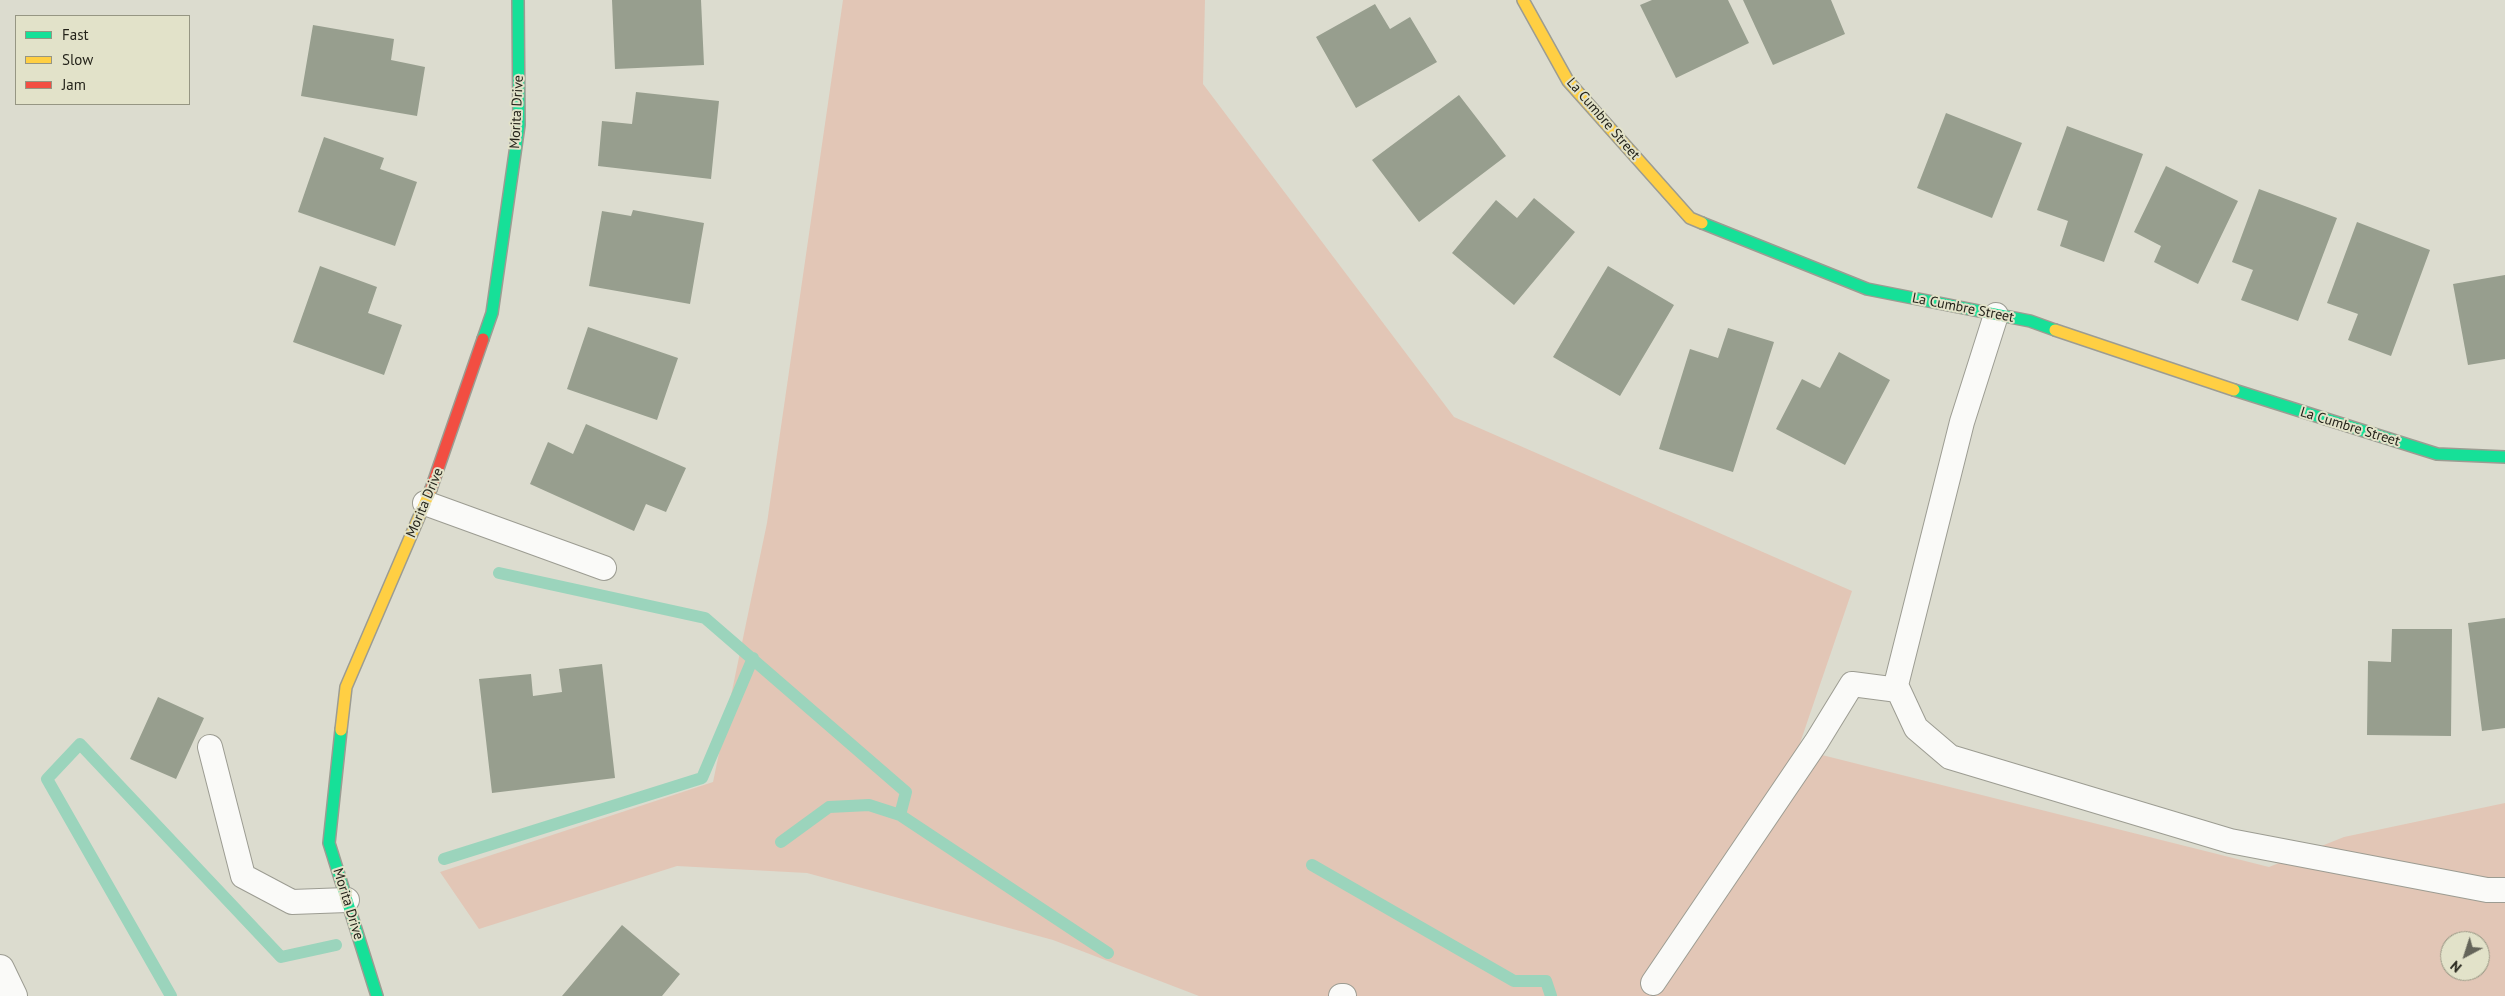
<!DOCTYPE html>
<html>
<head>
<meta charset="utf-8">
<style>
  body { margin:0 }
  #map { position:relative; width:2505px; height:996px; overflow:hidden; background:#dcdccf; font-family:"PT Sans",sans-serif }
  canvas { display:block }
  .legend { position:absolute; left:15px; top:15px; width:175px; height:90px; box-sizing:border-box; background:#e2e2c9; border:1px solid #969683; margin:0; padding:6px 9px; list-style:none; font-size:15px; color:#24231a }
  .legend li { display:flex; align-items:center; gap:10px; height:25px }
  .legend b { width:25px; border:1px solid #969683 }
  .north { position:absolute; left:2440px; top:931px; width:50px; height:50px; box-sizing:border-box; background:#e2e2c9; border:1px solid #969683; border-radius:50%; rotate:220deg; font-size:14px; font-weight:700; line-height:20px; text-align:center; color:#24231a }
  .north::after { content:''; display:block; margin:auto; width:18px; height:22px; background:#646459; clip-path:polygon(50% 0,100% 100%,50% 72%,0 100%) }
</style>
</head>
<body>
<div id="map">
<canvas width="2505" height="996"></canvas>
<ul class="legend">
<li><b style="height:6px;background:#16e098"></b>Fast</li>
<li><b style="height:6px;background:#ffcf43"></b>Slow</li>
<li><b style="height:6px;background:#f24e42"></b>Jam</li>
</ul>
<div class="north">N</div>
</div>
<script>
const ctx = document.querySelector('canvas').getContext('2d');
ctx.lineJoin = 'round';
function fillPath(path, color) { ctx.fillStyle = color; ctx.fill(path, 'evenodd'); }
const toPath = rows => new Path2D(rows.map(r => 'M' + r).join(''));
function strokePath(path, color, width, dash) { ctx.strokeStyle = color; ctx.lineWidth = width; ctx.lineCap = dash ? 'butt' : 'round'; ctx.setLineDash(dash || []); ctx.stroke(path); }
function label(font, color, halo, rows, align = 'center') {
  ctx.font = font + ' "PT Sans",sans-serif'; ctx.lineWidth = 4; ctx.setLineDash([]); ctx.textBaseline = 'middle'; ctx.strokeStyle = halo; ctx.fillStyle = color; for (const [text, x, y, turn = 0] of rows) {
    ctx.save(); ctx.translate(x, y); ctx.rotate((+turn || 0) * Math.PI / 180); ctx.textAlign = isNaN(turn) ? turn : align; if (halo) ctx.strokeText(text, 0, 0); ctx.fillText(text, 0, 0); ctx.restore();
  }
}
fillPath(toPath([
  [843,0,1205,0,1203,84,1454,417,1852,591,1798,749,2269,867,2344,837,2505,803,2505,996,1199,996,1053,940,807,873,677,866,479,929,440,872,713,782,767,523],
  [2450,941,2480,941,2480,971,2450,971]
]), '#e2c6b6');
strokePath(toPath([
  [499,573,705,618,906,792,900,815,1108,953],
  [781,842,829,807,869,805,900,815],
  [444,859,702,778,753,658],
  [1312,865,1514,981,1546,981,1551,996],
  [171,996,47,779,80,744,281,957,336,945]
]), '#9bd4bc', 12);
fillPath(toPath([
  [612,0,701,0,704,65,615,69],
  [1652,0,1728,0,1749,43,1676,78,1640,5],
  [1743,0,1831,0,1845,34,1773,65],
  [1375,4,1390,29,1410,17,1437,62,1356,108,1316,37],
  [313,25,394,39,391,60,425,67,417,116,301,96],
  [636,92,719,101,711,179,598,166,602,121,632,124],
  [1459,95,1506,156,1419,222,1372,160],
  [1946,113,2022,143,1992,218,1917,188],
  [2067,126,2143,154,2104,262,2060,246,2068,221,2037,210],
  [324,137,384,158,380,169,417,182,395,246,298,212],
  [2166,166,2238,201,2198,284,2154,262,2161,246,2134,232],
  [2259,189,2337,218,2298,321,2241,300,2253,270,2232,262],
  [1534,198,1575,232,1514,305,1452,253,1496,200,1517,218],
  [633,210,704,223,690,304,589,286,602,211,631,216],
  [2357,222,2430,250,2391,356,2348,340,2358,314,2327,303],
  [320,266,377,287,368,313,402,325,384,375,293,342],
  [1608,266,1674,305,1620,396,1553,357],
  [2505,275,2505,359,2468,365,2453,284],
  [588,327,678,358,657,420,567,389],
  [1728,328,1774,342,1733,472,1659,449,1690,349,1718,358],
  [1839,352,1890,380,1845,465,1776,429,1802,379,1820,388],
  [586,424,686,468,666,512,646,504,634,531,530,484,548,442,573,454],
  [2505,618,2505,728,2482,731,2468,623],
  [2392,629,2452,629,2451,736,2367,735,2368,661,2391,662],
  [602,664,615,778,492,793,479,679,531,674,533,696,562,692,559,669],
  [158,697,204,718,176,779,130,759],
  [622,925,680,974,662,996,562,996]
]), '#979e8e');
const lane = toPath([
  [1996,315,1962,422,1896,685,1916,728,1950,757,2230,841,2487,890,2505,890],
  [425,503,604,568],
  [210,747,243,876,292,902,347,900],
  [1653,983,1817,741,1852,684,1898,690],
  [1341,996,1344,996]
]);
const street = toPath([
  [0,969,13,996]
]);
const fast = toPath([
  [1702,223,1867,289,2030,321,2055,330],
  [483,339,492,313,519,125,518,0],
  [2234,390,2437,454,2505,457],
  [341,730,329,843,377,996]
]);
const slow = toPath([
  [1523,0,1568,81,1690,218,1702,223],
  [2055,330,2234,390],
  [341,730,346,687,431,489]
]);
const jam = toPath([
  [431,489,483,339]
]);
strokePath(lane, '#9c9c92', 26);
strokePath(street, '#9c9c92', 30);
strokePath(fast, '#9c9c92', 14);
strokePath(slow, '#9c9c92', 14);
strokePath(jam, '#9c9c92', 14);
strokePath(lane, '#fafaf8', 24);
strokePath(street, '#fafaf8', 28);
strokePath(fast, '#16e098', 11);
strokePath(slow, '#ffcf43', 11);
strokePath(jam, '#f24e42', 11);
label('14px', '#24231a', '#e2e2c9', [
  ["Morita Drive",517,112,-87],
  ["La Cumbre Street",1603,119,49],
  ["La Cumbre Street",1963,308,11],
  ["La Cumbre Street",2350,427,17],
  ["Morita Drive",425,503,-67],
  ["Morita Drive",348,904,73]
]);
</script>
</body>
</html>
